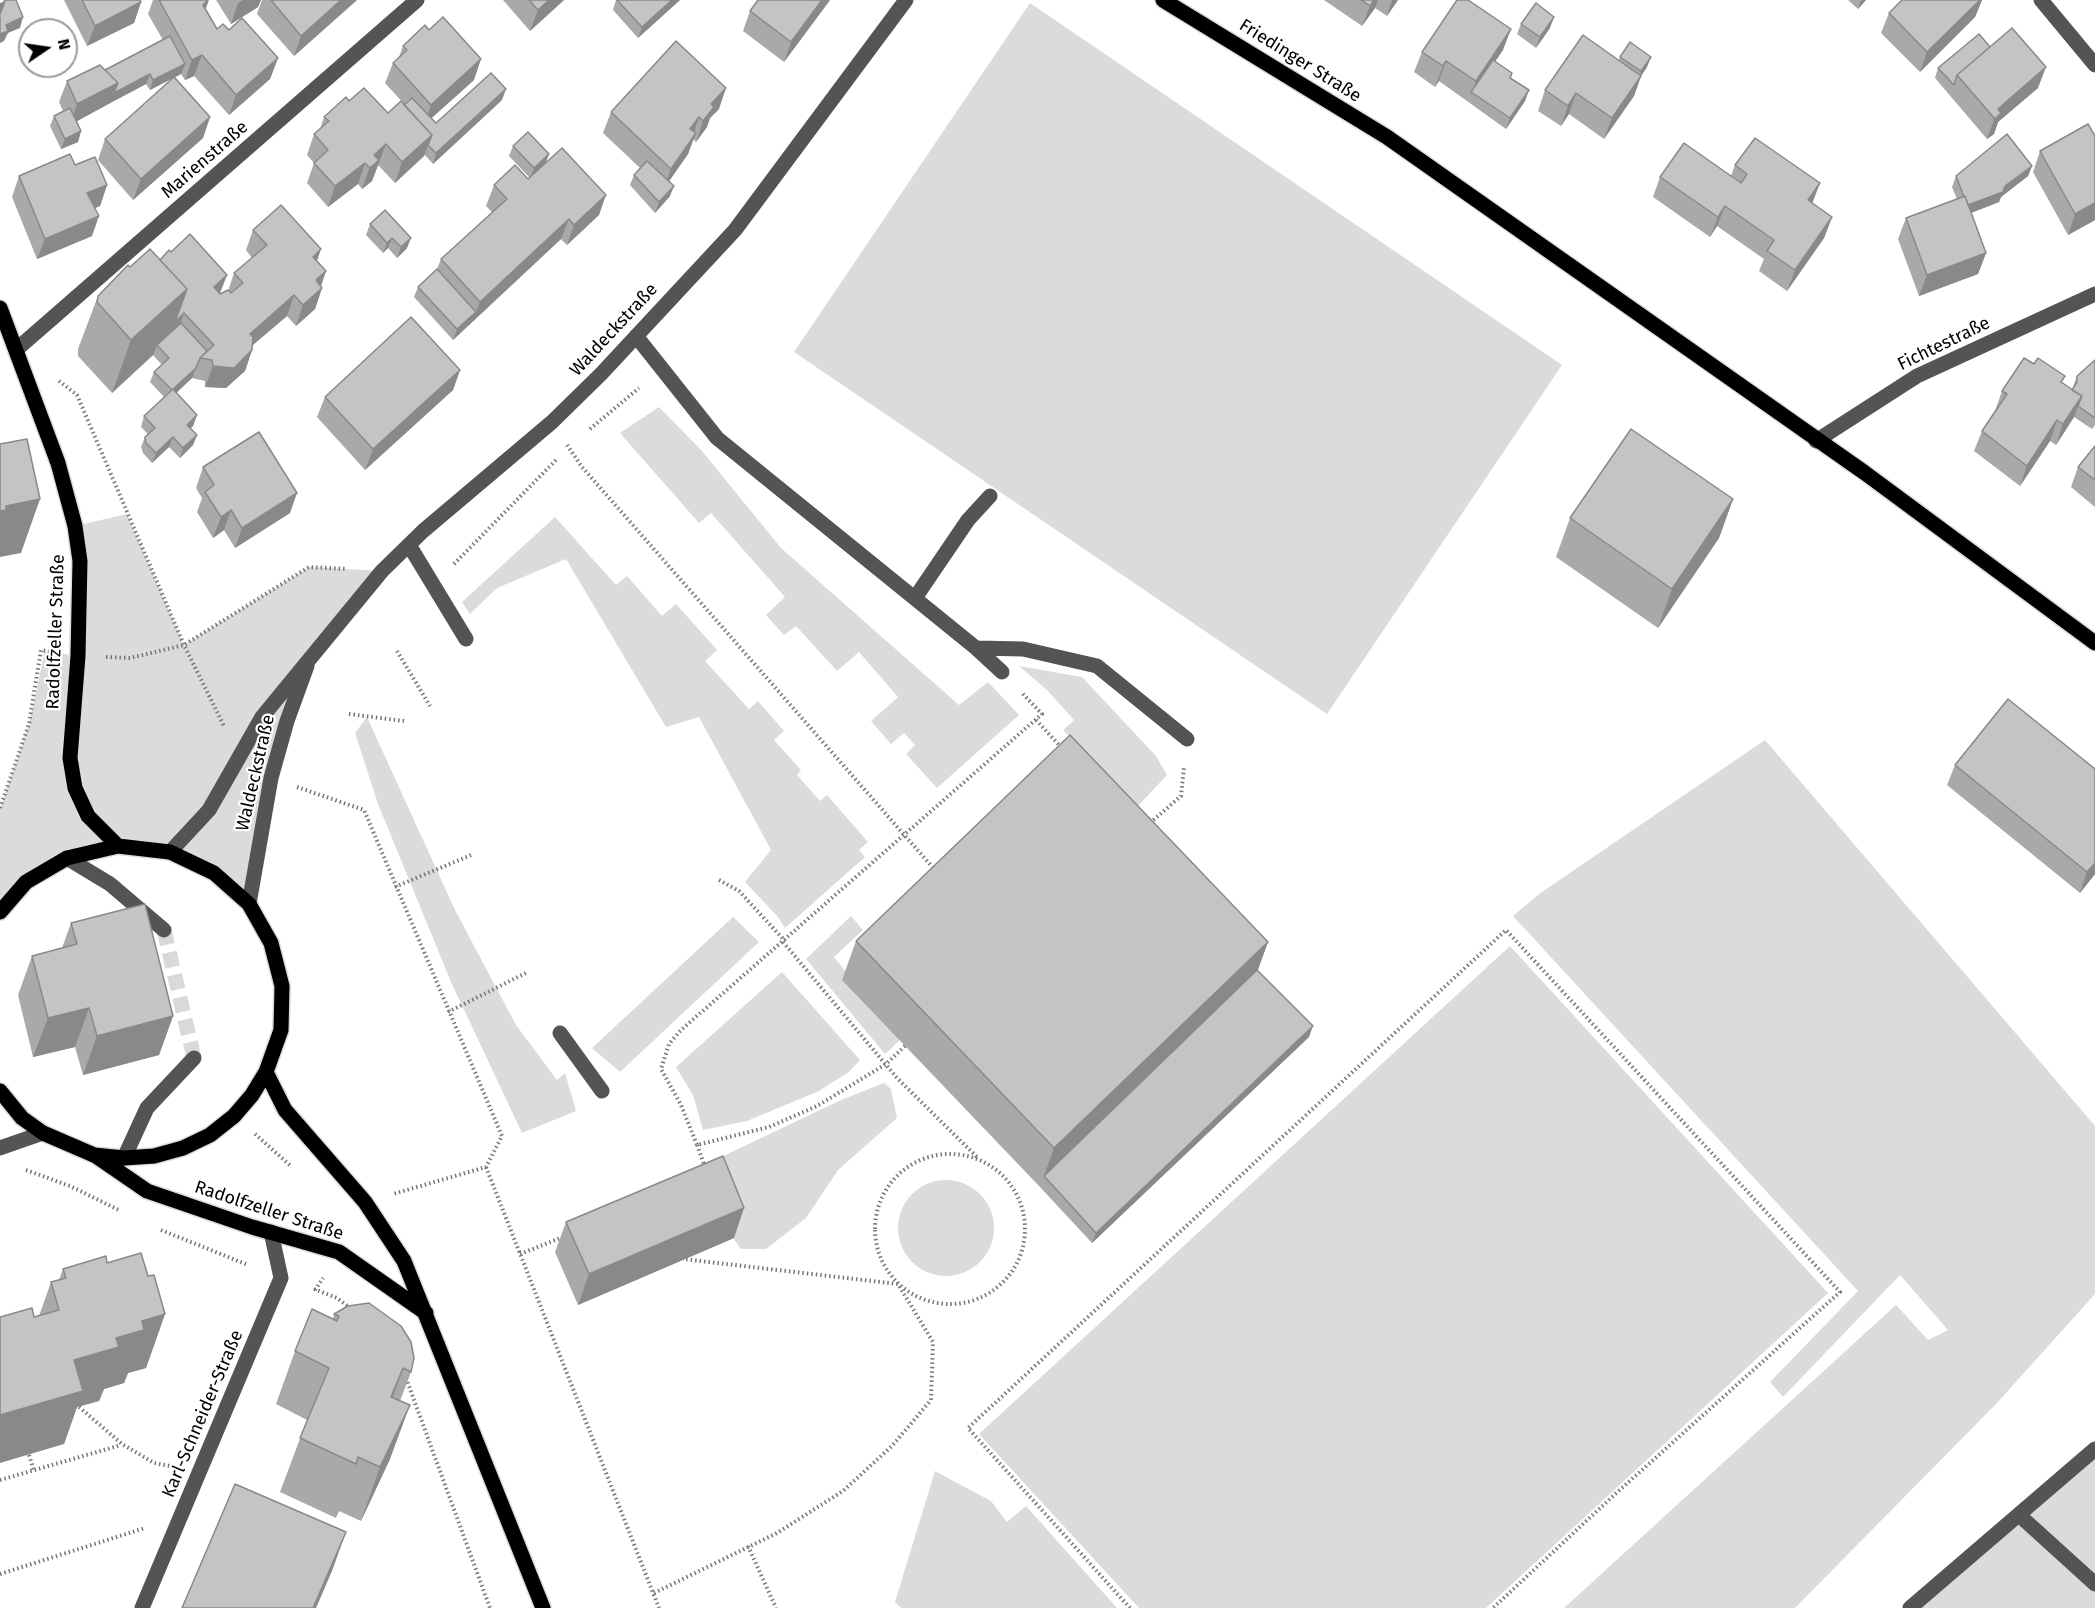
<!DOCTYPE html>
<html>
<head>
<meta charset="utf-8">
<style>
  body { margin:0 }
  #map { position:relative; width:2095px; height:1608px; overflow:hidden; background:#fff; font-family:"Fira Sans",sans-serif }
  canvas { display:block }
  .north { position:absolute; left:18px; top:18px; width:60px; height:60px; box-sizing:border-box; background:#fff; border:2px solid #999; border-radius:50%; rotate:77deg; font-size:16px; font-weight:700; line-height:24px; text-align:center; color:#000 }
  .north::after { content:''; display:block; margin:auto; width:21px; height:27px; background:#000; clip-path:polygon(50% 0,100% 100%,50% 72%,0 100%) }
</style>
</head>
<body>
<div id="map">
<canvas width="2095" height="1608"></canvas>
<div class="north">N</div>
</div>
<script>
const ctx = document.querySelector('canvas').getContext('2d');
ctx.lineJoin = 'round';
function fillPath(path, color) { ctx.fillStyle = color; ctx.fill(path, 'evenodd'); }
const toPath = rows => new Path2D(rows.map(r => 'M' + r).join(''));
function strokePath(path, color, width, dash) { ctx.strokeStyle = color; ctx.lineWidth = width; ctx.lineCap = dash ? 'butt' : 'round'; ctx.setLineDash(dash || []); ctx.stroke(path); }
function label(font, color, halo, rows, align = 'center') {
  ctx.font = font + ' "Fira Sans",sans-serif'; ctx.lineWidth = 4.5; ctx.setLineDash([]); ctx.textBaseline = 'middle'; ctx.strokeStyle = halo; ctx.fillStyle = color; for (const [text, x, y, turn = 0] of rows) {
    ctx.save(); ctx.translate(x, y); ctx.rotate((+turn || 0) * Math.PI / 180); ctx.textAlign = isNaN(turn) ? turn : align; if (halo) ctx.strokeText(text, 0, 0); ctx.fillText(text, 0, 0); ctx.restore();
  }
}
fillPath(toPath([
  [1030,3,1562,365,1327,714,794,352],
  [659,407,702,451,781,548,959,705,988,682,1019,715,937,788,906,754,915,745,904,733,891,744,871,721,898,697,859,652,837,671,796,626,784,635,766,615,785,597,711,513,699,523,620,433],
  [127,514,184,645,309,567,382,571,312,653,287,720,249,904,171,852,118,846,67,858,0,912,0,808,29,724,45,651,78,656,75,526],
  [555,517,616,585,627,576,662,616,676,604,717,650,705,661,749,709,758,701,784,731,774,740,801,770,797,775,820,801,827,795,868,842,859,850,865,857,785,928,778,917,745,882,771,850,699,717,666,727,566,559,497,588,470,614,462,602],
  [1019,666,1082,677,1156,756,1167,775,1137,807,1063,730,1074,720,1047,690],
  [367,717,455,910,516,1025,557,1080,565,1073,576,1111,522,1133,451,982,378,804,355,733],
  [1765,740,2095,1126,2095,1294,1996,1404,1795,1608,1564,1608,1896,1305,1928,1340,1948,1330,1900,1275,1783,1397,1770,1382,1858,1291,1513,916,1539,894],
  [851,916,863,930,834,957,900,1040,885,1054,806,959],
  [733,917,759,942,620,1072,592,1048],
  [1510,946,1828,1293,1486,1608,1139,1608,979,1434],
  [782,972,860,1060,849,1072,819,1091,747,1121,703,1130,693,1095,676,1067],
  [884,1083,891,1089,897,1118,838,1170,806,1218,766,1249,741,1249,733,1238,717,1159,841,1100],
  '898 1228a48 48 0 1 1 96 0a48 48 0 1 1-96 0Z',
  [2095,1449,2095,1608,1910,1608],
  [935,1471,991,1501,1007,1522,1026,1506,1117,1608,901,1608,895,1602]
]), '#dbdbdb');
strokePath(toPath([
  [164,930,194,1058]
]), '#d9d9d9', 15, [15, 8]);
const major = toPath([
  [1163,0,1387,137,1865,473,2095,643],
  [0,308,58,463,75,526,80,561,78,656,70,758,75,788,88,816,118,846],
  [0,912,26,882,67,858,118,846,170,852,214,873,249,904,271,943,282,986,281,1030,266,1072,252,1095,234,1116,210,1135,183,1148,154,1156,124,1158,94,1155,43,1133,22,1118,0,1091],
  [266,1072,285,1110,365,1202,404,1261,543,1608],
  [96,1156,147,1191,252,1227,339,1252,426,1313]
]);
strokePath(major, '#dbdbdb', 18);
strokePath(toPath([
  [59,381,77,395,184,645,224,726],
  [590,429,639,388],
  [567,445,582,467,935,870],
  [454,564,556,460],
  [397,651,430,706],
  [106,657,130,658,184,645,309,567,347,569],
  [349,714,404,721],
  [1036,720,1062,748],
  [297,787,364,810,502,1136,486,1167,393,1194],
  [0,808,29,724,41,650,51,652],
  [1150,823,1181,796,1184,767],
  [719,880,739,891,785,941],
  [395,887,471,855],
  [783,942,897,1078,977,1157],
  [448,1012,528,972],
  [905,1046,886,1064,817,1106,769,1127,697,1145,681,1105,661,1069,669,1044,681,1030,1042,714,1021,692],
  [255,1134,292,1167],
  [697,1145,705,1167],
  '875 1229a75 75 0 1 1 150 0a75 75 0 1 1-150 0Z',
  [486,1167,659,1608],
  [26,1170,70,1186,119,1210],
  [161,1230,248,1265],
  [520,1254,563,1237],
  [314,1289,337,1298,350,1308],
  [315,1290,323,1278],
  [406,1378,490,1608],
  [79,1407,122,1444,154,1463,170,1466],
  [29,1455,34,1471],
  [0,1480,121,1445],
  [748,1546,776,1608],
  [0,1574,145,1528],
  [654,1593,777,1533,843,1491,892,1446,931,1400,933,1342,898,1284,683,1259],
  [1130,1608,968,1428,1506,930,1840,1292,1612,1497,1493,1608]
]), '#767676', 4, [1.5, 3]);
strokePath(toPath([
  [2041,0,2095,65],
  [636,336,717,438,976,648,1002,672],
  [17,349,417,0],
  [1816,441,1917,376,2095,294],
  [409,545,466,639],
  [915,598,968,520,990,496],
  [976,648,1023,649,1097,666,1187,739],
  [170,852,209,810,262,717,382,571,423,531,552,422,601,374,735,230,906,0],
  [67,858,110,884,164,930],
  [249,904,271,778,287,721,307,666],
  [560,1033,602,1091],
  [0,1148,43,1133],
  [124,1158,147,1108,194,1058],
  [2019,1515,2095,1584],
  [142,1608,281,1278,271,1232],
  [1910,1608,2095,1449]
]), '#545454', 15);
strokePath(major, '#000', 15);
fillPath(toPath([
  [64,0,140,0,141,2,134,23,87,46],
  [153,0,208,0,205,9,217,29,229,30,278,58,270,79,229,115,194,76,185,80,181,74,175,77,210,117,203,138,133,200,98,160,105,139,173,78,150,90,146,84,77,121,81,131,78,142,61,149,50,126,54,116,63,111,59,102,67,81,105,70,163,40,148,14],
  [216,0,261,0,258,7,231,24],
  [262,0,357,0,294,56,257,14],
  [503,0,564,0,530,31],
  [616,0,680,0,638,38,613,10],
  [830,0,784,62,743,31,750,11],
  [1324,0,1398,0,1387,16,1375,8,1362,26],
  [1848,0,1866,0,1858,9],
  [1902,0,1982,0,1975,17,1920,72,1881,33,1889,13],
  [1521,24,1550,28,1536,48,1517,34],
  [403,46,474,80,431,118,436,123,502,100,433,164,425,155,395,183,378,165,372,181,362,189,358,184,328,207,307,183,314,163,307,155,314,134,320,129,324,117,349,101,388,113,405,105,385,83,393,63,399,57],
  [1990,47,2038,88,1998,122,1994,134,1987,139,1935,78,1938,68],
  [1503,50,1495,61,1512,73,1511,78,1525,101,1506,129,1439,81,1435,87,1414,72,1422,52],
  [1620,57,1647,67,1641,76,1634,96,1604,139,1569,114,1561,126,1538,111,1545,90,1619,60],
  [719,109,710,118,707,127,696,142,693,139,688,154,669,181,670,196,655,213,630,185,634,175,640,168,603,133,611,112],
  [2095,136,2095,220,2068,235,2033,172,2040,151],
  [513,146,549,154,545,163,599,215,567,245,561,239,453,340,414,297,418,287,437,269,441,259,492,212,486,206,494,185,528,179,530,178,509,156],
  [75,165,107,185,100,206,95,208,92,236,37,259,12,197,19,176],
  [1735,165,1812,204,1832,217,1824,238,1787,291,1759,271,1764,259,1717,226,1710,237,1653,197,1660,177,1731,176],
  [2032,166,2028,176,2001,197,1999,202,1971,213,1986,253,1978,274,1919,296,1898,239,1906,218,1957,199,1952,187,1956,176],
  [370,224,407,248,397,258,388,248,383,253,366,235],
  [253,230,317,261,326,271,321,286,322,288,315,309,296,326,287,316,253,345,252,350,245,371,226,388,205,387,205,381,192,378,176,393,197,415,193,426,191,428,197,435,193,445,180,458,169,447,152,463,143,453,141,447,145,437,148,434,141,427,144,416,164,397,150,382,154,372,162,365,153,355,112,393,78,356,78,349,98,296,130,267,160,260,171,252,227,275,220,293,228,291,234,273,252,258,246,250],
  [2095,360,2095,425,2092,429,2074,417,2056,445,2050,441,2020,486,1974,451,1982,431,1995,411,2002,391,2062,383,2072,390,2077,376],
  [460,370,453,390,365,470,317,417,325,397],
  [2095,446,2095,507,2071,487,2078,467],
  [203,467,290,513,235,548,224,530,213,538,197,512,202,498,196,488],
  [1733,499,1719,538,1658,628,1556,557,1570,518],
  [1955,765,2095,769,2095,874,2080,893,1947,785],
  [71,923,173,1016,159,1055,83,1075,75,1047,33,1057,18,995,32,956,62,948],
  [856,941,1268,942,1257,970,1309,1037,1092,1243,1040,1187,842,980],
  [566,1222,734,1238,578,1305,555,1252],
  [107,1263,148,1276,165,1314,146,1368,128,1373,124,1383,104,1389,99,1401,77,1407,64,1444,34,1317,39,1316,51,1282,59,1280,63,1269],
  [348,1306,411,1372,400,1401,390,1459,361,1521,339,1511,336,1518,280,1492,307,1420,276,1404,295,1351,333,1319,334,1314]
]), '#a9a9a9');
fillPath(toPath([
  [209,0,201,21,203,5],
  [243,0,261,0,258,7,231,24,238,3],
  [341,0,357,0,294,56,301,36],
  [549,0,564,0,530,31,538,10],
  [672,0,680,0,638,38,642,27],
  [822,0,830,0,784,62,791,42],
  [1374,0,1378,0,1375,8,1362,26,1370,6],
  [1392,0,1398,0,1387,16],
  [1861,0,1866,0,1858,9],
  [1980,0,1982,0,1975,17,1920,72,1927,52],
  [5,1,0,14,0,3],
  [141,2,134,23,87,46,95,26],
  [23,17,20,28,8,33,4,41,0,43,0,34,6,25],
  [1554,17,1550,28,1536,48,1540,37],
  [1511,29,1503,50,1474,93,1472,92,1476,81],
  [202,55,194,76,185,80,192,60],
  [1651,57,1647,67,1641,76,1634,96,1604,139,1612,118,1638,81,1641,71],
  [278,58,270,79,229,115,236,95],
  [481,59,474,80,424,125,431,105],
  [1446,61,1439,81,1435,87,1443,66],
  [185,64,181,74,150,90,153,80],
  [2046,67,2038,88,1998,122,1994,134,1987,139,1998,109],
  [150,74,146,84,110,103,114,93],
  [118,83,110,103,70,125,77,104],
  [726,88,719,109,710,118,707,127,696,142,703,121,711,104],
  [506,89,502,100,433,164,436,153],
  [1529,90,1525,101,1506,129,1510,118],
  [1576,93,1569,114,1561,126,1568,106],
  [210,117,203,138,133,200,141,179],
  [699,117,692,138,690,129],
  [81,131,78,142,61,149,65,139],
  [696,133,688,154,663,190,671,169],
  [432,135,424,156,395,183,402,162],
  [386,144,372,181,362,189,374,155],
  [549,154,545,165,530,179,534,168],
  [365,163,358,184,328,207,335,186],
  [2032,166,2028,176,2001,197,1999,202,1963,216,1967,205],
  [1820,183,1812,204,1808,200],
  [107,185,100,206,80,214,87,193],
  [674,186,670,196,655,213,659,202],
  [606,195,599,215,567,245,574,225],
  [2095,203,2095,220,2068,235,2075,214],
  [1725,206,1717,226,1710,237,1718,217],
  [99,216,92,236,37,259,45,239],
  [1832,217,1824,238,1787,291,1795,270],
  [569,219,561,239,453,340,457,329,476,312,480,302],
  [392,238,388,248,383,253,387,243],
  [411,238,407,248,397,258,401,247],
  [321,249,314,270,313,257],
  [1986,253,1978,274,1919,296,1927,275],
  [326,271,319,291,322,288,315,309,296,326,303,305,316,280],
  [227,275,219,295,214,287],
  [187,289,184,313,177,334,157,345,153,355,112,393,131,340],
  [294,295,287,316,242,354,250,334],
  [252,350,245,371,226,388,205,387,213,366],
  [196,368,192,378,168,401,172,390],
  [460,370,453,390,365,470,373,449],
  [2082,396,2074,417,2056,445,2063,424],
  [197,415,193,426,183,435,187,425],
  [2057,420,2050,441,2020,486,2027,466],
  [197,435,193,445,180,458,183,448],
  [173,437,169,447,152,463,156,453],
  [297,493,290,513,235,548,242,528],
  [40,499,21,553,0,557,0,511,6,506],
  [1733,499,1719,538,1658,628,1672,589],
  [231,510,224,530,213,538,221,517],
  [2095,863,2095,874,2080,893,2087,872],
  [1268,942,1254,981,1044,1176,1040,1187,1054,1148],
  [89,1008,75,1047,33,1057,48,1018],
  [173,1016,159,1055,83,1075,97,1036],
  [1313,1026,1309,1037,1092,1243,1096,1233],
  [744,1208,734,1238,578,1305,589,1274],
  [165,1314,146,1368,128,1373,124,1383,104,1389,99,1401,77,1407,64,1444,0,1463,0,1415,74,1360,116,1338,142,1321],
  [403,1368,384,1422,391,1397],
  [410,1405,390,1459,361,1521,380,1467],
  [346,1532,332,1571,316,1608,313,1608]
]), '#898989');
const building = toPath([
  [4,0,16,0,23,17,6,25,8,31,0,34,0,12,1,12,5,1,4,0],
  [82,0,140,0,141,2,95,26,82,0],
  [159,0,208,0,203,5,217,29,223,24,229,30,242,18,278,58,236,95,202,55,192,60,159,0],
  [271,0,341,0,301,36,271,0],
  [529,0,549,0,538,10,529,0],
  [617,0,672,0,642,27,617,0],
  [758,0,822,0,791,42,750,11,758,0],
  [1361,0,1374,0,1370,6,1361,0],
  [1457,0,1468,0,1511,29,1476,81,1446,61,1443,66,1422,52,1457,0],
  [1902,0,1980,0,1927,52,1889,13,1902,0],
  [1536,3,1554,17,1540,37,1521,24,1536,3],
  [443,17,481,59,431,105,393,63,407,50,403,46,425,25,429,30,443,17],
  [2012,28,2046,67,1998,109,2001,113,1995,119,1957,75,2012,28],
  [1979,34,1990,47,1957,75,1954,85,1938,68,1979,34],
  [1583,35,1641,76,1612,118,1576,93,1568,106,1545,90,1583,35],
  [170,36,185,64,153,80,150,74,114,93,118,83,105,70,170,36],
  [676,41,726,88,711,104,714,107,703,121,699,117,690,129,696,133,671,169,611,112,676,41],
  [1630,42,1651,57,1641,71,1620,57,1630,42],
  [1493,60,1512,73,1510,78,1529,90,1510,118,1471,92,1493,60],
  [100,65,118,83,77,104,67,81,100,65],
  [491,73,506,89,436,153,428,145,432,135,404,105,412,98,436,123,491,73],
  [174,77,210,117,141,179,105,139,174,77],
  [364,88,388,113,401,101,432,135,402,162,386,144,374,155,379,160,370,168,365,163,335,186,314,163,328,150,314,134,329,121,324,117,346,97,349,101,364,88],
  [70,108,81,131,65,139,54,116,70,108],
  [2088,124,2095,136,2095,203,2075,214,2040,151,2088,124],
  [528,132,549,154,534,168,513,146,528,132],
  [2007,134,2032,166,2005,186,2003,192,1968,205,1965,196,1964,197,1956,176,2007,134],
  [1755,138,1820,183,1808,200,1832,217,1795,270,1767,251,1774,240,1725,206,1718,217,1660,177,1684,143,1741,183,1747,174,1735,165,1755,138],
  [562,148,606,195,574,225,569,219,480,302,441,259,507,199,494,185,515,165,528,179,562,148],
  [70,154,75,165,95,157,107,185,87,193,99,216,45,239,19,176,70,154],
  [647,161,674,186,659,202,634,175,647,161],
  [1965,196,1986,253,1927,275,1906,218,1965,196],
  [281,205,321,249,313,257,326,271,316,280,322,288,303,305,294,295,250,334,253,337,252,350,234,368,213,366,212,360,200,358,214,345,184,313,175,322,187,289,160,260,169,250,171,252,190,234,227,275,214,287,220,294,228,290,231,293,243,283,234,273,267,245,253,230,281,205],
  [385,210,411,238,401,247,392,238,387,243,370,224,385,210],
  [150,249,187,289,131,340,97,302,98,296,128,265,130,267,150,249],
  [437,269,476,312,457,329,418,287,437,269],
  [411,317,460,370,373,449,325,397,411,317],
  [181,323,207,351,200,358,196,368,172,390,154,372,169,358,157,345,181,323],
  [2024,358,2034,364,2038,358,2065,376,2061,382,2082,396,2063,424,2057,420,2027,466,1982,431,2007,394,2002,391,2024,358],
  [2095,360,2095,418,2078,406,2082,396,2072,390,2077,382,2077,376,2095,360],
  [173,389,197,415,187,425,197,435,183,448,173,437,156,453,146,443,145,437,155,428,144,416,173,389],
  [1631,429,1733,499,1672,589,1570,518,1631,429],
  [259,432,297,493,242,528,231,510,221,517,205,492,214,485,203,467,259,432],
  [27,439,40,499,6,506,6,510,0,511,0,444,27,439],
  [2095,446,2095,480,2078,467,2095,446],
  [2008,699,2095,769,2095,863,2087,872,1955,765,2008,699],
  [1070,735,1268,942,1054,1148,856,941,1070,735],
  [145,904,173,1016,97,1036,89,1008,48,1018,32,956,77,944,71,923,145,904],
  [1257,970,1313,1026,1096,1233,1044,1176,1257,970],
  [723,1156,744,1208,589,1274,566,1222,723,1156],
  [141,1253,148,1276,154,1275,165,1314,142,1321,144,1330,116,1338,119,1347,74,1360,83,1391,0,1415,0,1317,32,1308,34,1317,59,1310,51,1282,66,1278,63,1269,106,1256,107,1263,141,1253],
  [369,1303,401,1326,411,1342,414,1358,411,1372,403,1368,391,1397,410,1405,380,1467,358,1457,356,1464,300,1438,329,1368,295,1351,312,1309,337,1321,339,1316,334,1314,348,1306,369,1303],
  [235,1484,346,1532,313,1608,182,1608,235,1484]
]);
fillPath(building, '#c4c4c4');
strokePath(building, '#898989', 1.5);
label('18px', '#000', '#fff', [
  ["Friedinger Straße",1300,61,32],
  ["Marienstraße",205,160,-41],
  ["Waldeckstraße",614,330,-47],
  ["Fichtestraße",1944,344,-26],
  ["Radolfzeller Straße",56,632,-88],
  ["Waldeckstraße",256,773,-77],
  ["Radolfzeller Straße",269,1211,18],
  ["Karl-Schneider-Straße",203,1414,-67]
]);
</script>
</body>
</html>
